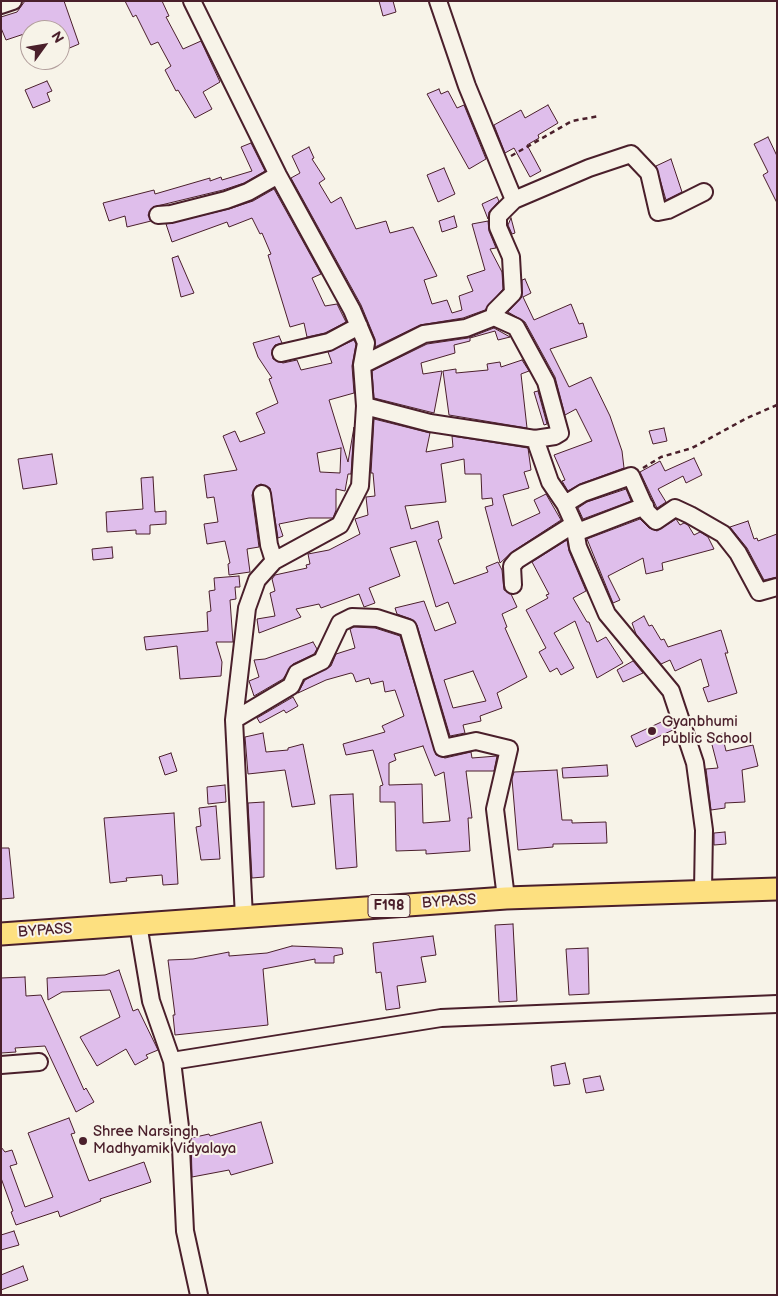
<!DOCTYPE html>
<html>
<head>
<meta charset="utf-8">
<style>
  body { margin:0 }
  #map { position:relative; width:778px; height:1296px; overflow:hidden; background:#f7f3e8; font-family:"Balsamiq Sans",sans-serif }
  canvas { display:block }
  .frame { position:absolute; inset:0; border:2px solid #4a1f2b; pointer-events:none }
  .north { position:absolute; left:20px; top:20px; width:50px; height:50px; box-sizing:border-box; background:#f7f3e8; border:1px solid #b29e9c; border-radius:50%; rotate:58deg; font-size:14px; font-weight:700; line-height:20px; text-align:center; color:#4a1f2b }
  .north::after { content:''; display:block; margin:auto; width:18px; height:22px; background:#4a1f2b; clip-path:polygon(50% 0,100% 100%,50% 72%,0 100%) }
</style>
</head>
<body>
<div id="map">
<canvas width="778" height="1296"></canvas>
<div class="frame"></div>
<div class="north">N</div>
</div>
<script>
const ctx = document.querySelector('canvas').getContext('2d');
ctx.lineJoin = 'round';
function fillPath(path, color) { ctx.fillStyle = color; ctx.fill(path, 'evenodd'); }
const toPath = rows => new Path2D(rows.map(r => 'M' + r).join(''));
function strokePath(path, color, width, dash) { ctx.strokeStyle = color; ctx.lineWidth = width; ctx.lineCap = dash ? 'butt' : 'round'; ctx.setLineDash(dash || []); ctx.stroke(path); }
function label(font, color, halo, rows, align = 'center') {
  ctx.font = font + ' "Balsamiq Sans",sans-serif'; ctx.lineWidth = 4; ctx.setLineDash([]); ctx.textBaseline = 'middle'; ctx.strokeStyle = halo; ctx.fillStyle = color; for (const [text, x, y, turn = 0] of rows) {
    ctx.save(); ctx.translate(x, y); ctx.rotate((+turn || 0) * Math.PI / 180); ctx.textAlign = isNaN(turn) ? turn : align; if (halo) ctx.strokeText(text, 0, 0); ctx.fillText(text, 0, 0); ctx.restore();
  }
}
const building = toPath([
  [25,1,64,1,79,44,60,52,60,30,53,30,51,25,6,40,1,28,1,17,17,12,25,1],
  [125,1,162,1,169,16,166,17,183,49,201,41,220,82,203,92,212,109,195,118,178,90,176,91,165,70,171,66,158,42,151,45,136,15,133,17,125,1],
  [379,1,393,1,396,12,383,16,379,1],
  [47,81,52,91,47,93,50,101,33,108,25,90,47,81],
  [439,89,441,94,448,91,457,108,464,105,486,159,469,169,427,94,439,89],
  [548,105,558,123,538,135,539,138,527,145,541,171,530,177,514,148,505,153,494,125,521,110,525,118,548,105],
  [768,137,777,156,777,203,763,175,768,172,754,144,768,137],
  [251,143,265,171,244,183,223,190,153,207,148,215,151,221,127,227,125,216,109,221,103,203,154,190,155,194,210,178,210,181,221,177,222,180,252,171,241,147,251,143],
  [309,147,314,158,312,159,325,179,319,183,331,203,341,197,356,229,386,221,390,233,413,227,437,276,424,280,432,304,447,300,452,313,462,310,459,296,473,291,467,276,485,270,472,224,488,221,489,231,496,248,490,249,502,272,503,289,485,310,463,318,420,325,375,347,375,339,361,305,291,178,300,173,292,156,309,147],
  [671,159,682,192,666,200,656,166,671,159],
  [444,168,455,194,438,202,427,175,444,168],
  [274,189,321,274,312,278,325,306,337,304,346,322,325,333,307,337,304,323,290,327,268,255,271,254,262,233,260,234,252,218,229,227,227,222,172,242,166,224,229,209,253,201,274,189],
  [497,197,499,201,489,212,488,219,482,204,497,197],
  [454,216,457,227,442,232,439,221,454,216],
  [511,218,515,233,512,234,508,225,511,218],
  [178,256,194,293,181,297,172,258,178,256],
  [525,279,531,293,523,297,534,320,571,304,579,324,583,323,587,337,550,349,569,387,591,377,610,416,622,451,624,468,580,484,568,491,562,481,565,480,554,455,592,441,576,409,565,415,555,377,525,322,508,312,522,297,522,280,525,279],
  [494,328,510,337,498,340,495,331,470,338,470,341,454,345,455,353,421,363,423,374,442,371,434,413,374,398,372,371,427,344,468,338,494,328],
  [279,336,282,343,275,345,272,350,273,359,283,363,297,360,301,370,332,363,328,352,354,340,356,344,352,366,354,393,329,400,348,462,354,427,351,474,348,474,345,491,336,489,336,510,333,518,309,518,279,524,283,536,278,538,270,488,261,484,256,486,252,495,259,547,247,549,250,572,229,575,228,564,230,563,225,541,207,544,204,524,218,522,214,497,207,498,204,475,237,470,223,436,235,431,240,442,265,433,256,413,278,403,269,379,272,378,258,357,253,343,279,336],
  [341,448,340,473,320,472,317,453,341,448],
  [522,360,529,371,521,374,527,428,449,415,443,371,456,369,456,373,488,370,487,364,500,362,501,367,522,360],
  [538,391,547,424,544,425,534,392,538,391],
  [374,419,430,433,426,452,453,447,452,436,528,448,531,470,524,472,529,488,503,495,512,526,540,513,534,500,546,494,561,520,512,552,500,563,485,507,493,505,492,498,482,499,481,474,465,474,464,459,441,464,446,502,405,506,411,529,438,521,442,538,438,540,454,584,488,572,486,567,498,562,502,570,504,590,511,594,517,607,502,614,507,627,505,628,527,677,497,693,502,708,480,716,481,721,463,725,465,733,450,736,417,625,411,619,397,614,395,608,424,601,435,631,456,623,448,602,436,607,416,541,390,548,400,576,369,588,375,603,364,607,359,594,321,608,319,604,296,609,301,617,259,633,257,619,275,616,270,593,275,591,272,579,275,575,307,568,306,565,310,564,308,554,329,550,360,534,355,519,368,515,366,497,375,496,373,473,371,473,374,419],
  [473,671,486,701,453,708,444,680,473,671],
  [664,428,667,441,653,444,649,431,664,428],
  [52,454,57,484,23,489,18,459,52,454],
  [694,458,702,475,686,483,683,476,658,489,666,502,657,508,640,472,660,461,665,471,694,458],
  [153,477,155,512,166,511,166,524,150,525,150,534,136,534,136,530,107,532,106,512,143,509,141,478,153,477],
  [626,489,631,501,583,519,578,508,587,502,626,489],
  [640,519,649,528,657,531,676,519,680,525,684,523,688,525,694,535,700,532,708,537,714,549,662,563,663,570,646,574,643,558,608,576,620,600,613,603,587,539,640,519],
  [748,521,754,539,757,538,758,541,777,534,777,577,764,580,747,548,730,527,748,521],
  [567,540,569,551,586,591,573,598,587,622,589,622,597,642,606,637,623,663,597,678,575,621,554,633,574,668,561,675,557,668,550,672,539,652,546,648,526,610,548,598,546,595,549,594,532,562,567,540],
  [112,547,113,558,93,560,92,549,112,547],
  [239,576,240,587,235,587,236,599,230,600,233,642,216,642,222,662,221,676,180,679,177,646,146,650,144,637,208,631,207,612,211,611,209,591,215,590,214,578,239,576],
  [644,616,649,626,652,625,661,640,664,639,668,647,721,630,728,653,725,653,737,693,708,702,703,688,709,686,701,659,675,671,670,660,661,664,636,634,632,623,644,616],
  [354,627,375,628,400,636,436,755,445,758,471,752,472,758,497,756,494,771,466,771,472,818,468,818,470,851,426,854,426,850,396,851,395,802,380,802,380,786,383,785,373,750,346,755,343,744,385,732,382,726,404,716,395,690,385,692,383,681,371,684,369,678,356,682,353,674,351,673,326,680,298,693,305,680,331,666,336,654,355,648,350,629,354,627],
  [423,746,435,776,444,772,450,821,423,823,422,784,389,785,389,763,396,760,394,754,423,746],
  [313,642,317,649,314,654,293,664,283,679,254,696,249,681,259,677,254,660,265,659,313,642],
  [633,661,643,673,623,682,617,670,633,661],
  [293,697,298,706,286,713,284,710,260,723,257,718,293,697],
  [670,718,673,730,636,747,631,736,670,718],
  [263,733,266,752,288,750,288,748,303,744,315,804,292,807,285,770,248,774,245,737,263,733],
  [722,734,726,751,753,745,758,766,742,770,745,802,725,803,725,808,711,810,706,769,718,768,710,737,722,734],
  [171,753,177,771,165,775,159,757,171,753],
  [607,765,608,776,563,778,562,768,607,765],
  [557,770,562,820,572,820,572,823,606,822,607,843,553,844,553,847,518,850,512,779,514,772,557,770],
  [225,785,226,802,208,804,207,787,225,785],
  [353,794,357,867,336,869,330,795,353,794],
  [264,802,264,877,252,878,248,803,264,802],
  [216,806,220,859,201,860,196,827,201,826,199,808,216,806],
  [174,813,178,884,163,885,162,875,126,878,127,881,110,883,104,818,174,813],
  [725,832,726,844,714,845,714,833,725,832],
  [1,848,9,848,14,898,1,899,1,848],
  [513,924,517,1001,499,1002,495,925,513,924],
  [433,936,436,955,421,957,426,982,397,986,400,1008,386,1010,381,972,376,973,373,943,433,936],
  [292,946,342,948,343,954,334,956,334,963,315,963,315,959,263,969,268,1025,175,1035,173,1015,175,1015,168,960,193,959,229,952,229,956,267,953,292,946],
  [588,948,589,994,569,995,566,949,588,948],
  [119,970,133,1011,138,1009,158,1050,146,1055,148,1058,135,1065,126,1049,97,1066,80,1037,120,1017,110,990,62,992,48,1000,47,978,105,975,119,970],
  [25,977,26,996,41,995,84,1090,86,1088,94,1102,76,1112,45,1046,15,1048,16,1052,1,1053,1,978,25,977],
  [565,1063,570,1084,554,1086,551,1066,565,1063],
  [600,1076,604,1090,586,1093,583,1079,600,1076],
  [69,1118,75,1133,71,1134,89,1181,144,1162,151,1182,100,1199,101,1201,60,1217,58,1211,16,1225,11,1212,13,1211,1,1178,1,1147,5,1152,12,1150,17,1164,10,1166,25,1207,53,1197,28,1133,69,1118],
  [261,1122,273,1163,231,1175,229,1170,192,1177,191,1138,209,1134,210,1136,261,1122],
  [14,1231,19,1245,1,1250,1,1235,14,1231],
  [23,1266,28,1280,1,1290,1,1275,23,1266]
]);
fillPath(building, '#dfbeeb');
strokePath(building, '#4a1f2b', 1);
const minor = toPath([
  [192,1,278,175,352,310,366,343,362,365,365,406],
  [438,1,467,86,514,200,498,216,498,227,511,257,513,293,495,311,494,317,516,327,546,382,560,433,555,436,535,439],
  [1,5,13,1],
  [514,200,589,168,631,154,649,173,658,212,668,210,704,192],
  [158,215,171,214,226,200,248,192,278,175],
  [281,353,329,342,359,326],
  [362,365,424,334,466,328,494,317],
  [262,494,269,545,274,561],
  [565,504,583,493,631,476,647,512,656,521,675,508,690,515,723,534,738,553,759,592,777,587],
  [575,533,645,506],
  [513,585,512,566,517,560,574,524],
  [234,720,291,686,297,673,322,661,340,623,352,617,377,618,408,628,443,748,476,741,509,749,495,809,506,898],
  [244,917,234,720,247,608,257,580,274,561,340,525,360,486,365,406,430,423,535,439,550,482,565,504,574,524,578,547,607,614,671,691,695,763,704,830,703,891],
  [138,924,151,1001,172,1061,180,1127,185,1231,199,1295],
  [172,1061,441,1018,777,1004],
  [1,1065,39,1062]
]);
const major = toPath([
  [1,934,506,898,777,889]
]);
strokePath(minor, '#4a1f2b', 20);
strokePath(major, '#4a1f2b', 25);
strokePath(toPath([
  [511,156,572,121,599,116],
  [643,468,661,457,692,448,747,418,777,405]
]), '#4a1f2b', 2.5, [5, 4]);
strokePath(minor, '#f7f3e8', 16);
strokePath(major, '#fde080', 21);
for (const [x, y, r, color] of [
  [652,731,5,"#4a1f2b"],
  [83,1141,5,"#4a1f2b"]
]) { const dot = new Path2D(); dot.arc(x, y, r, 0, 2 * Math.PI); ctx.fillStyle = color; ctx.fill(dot); strokePath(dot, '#f7f3e8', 2); }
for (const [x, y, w] of [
  [389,906,42]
]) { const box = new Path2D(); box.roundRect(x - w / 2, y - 11.5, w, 23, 4); ctx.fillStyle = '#f7f3e8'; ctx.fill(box); strokePath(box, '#4a1f2b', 1); }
label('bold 14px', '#4a1f2b', null, [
  ["F198",389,906]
]);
label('15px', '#4a1f2b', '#f7f3e8', [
  ["Gyanbhumi",662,722],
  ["public School",662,739],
  ["Shree Narsingh",93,1132],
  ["Madhyamik Vidyalaya",93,1149]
], 'left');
label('15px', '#4a1f2b', '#f7f3e8', [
  ["BYPASS",449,902,-4],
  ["BYPASS",45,931,-4]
]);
</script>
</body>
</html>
